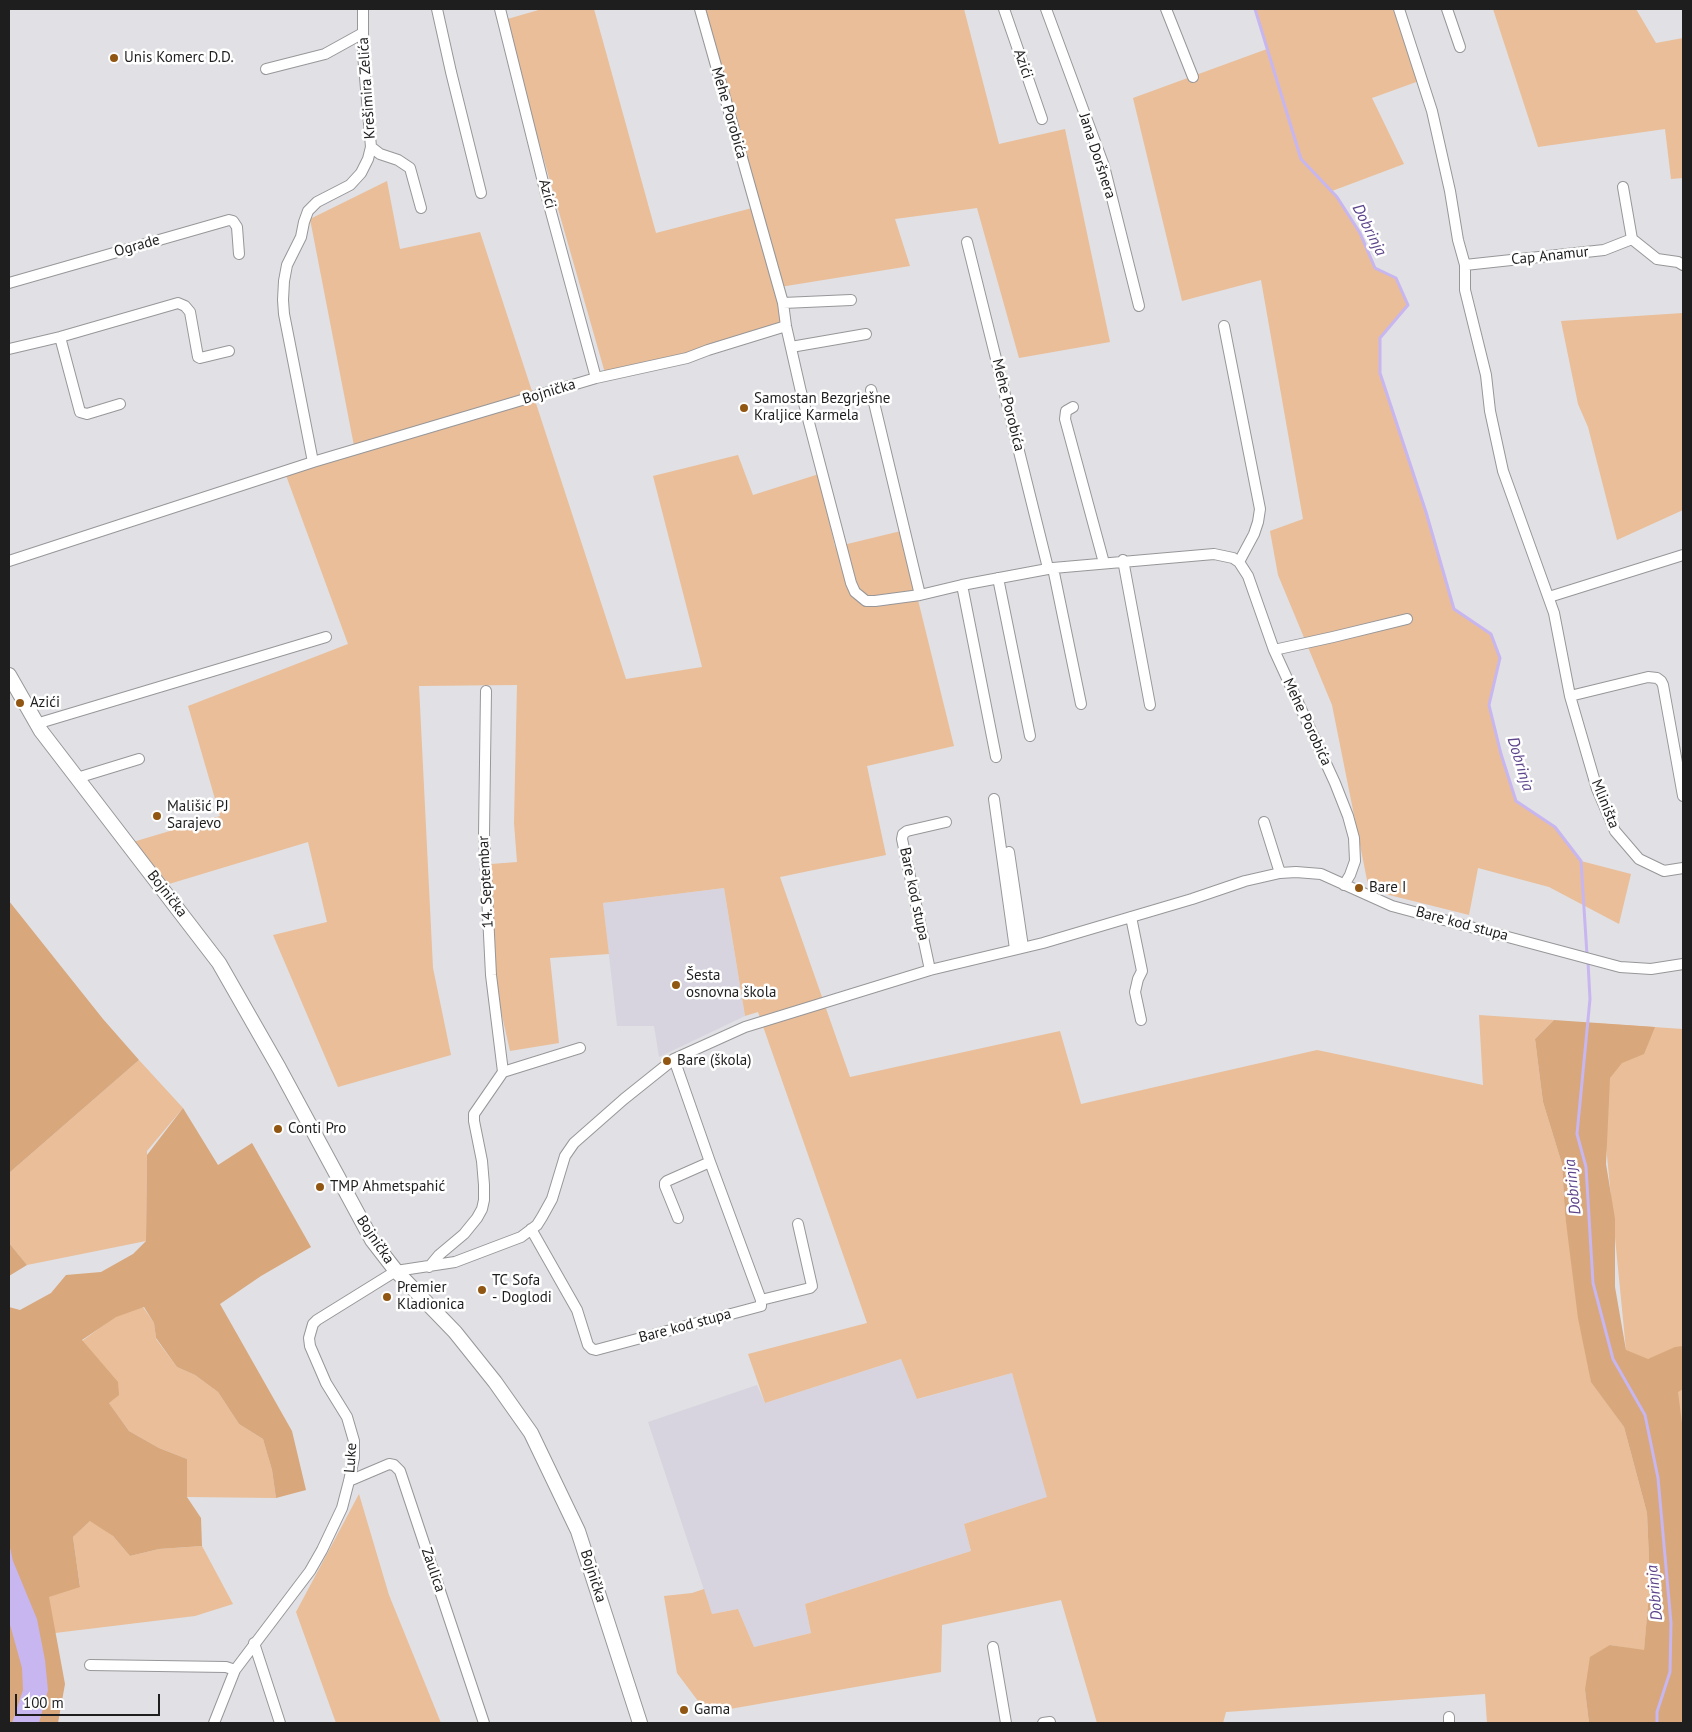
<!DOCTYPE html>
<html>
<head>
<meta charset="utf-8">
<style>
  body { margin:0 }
  #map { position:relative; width:1692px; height:1732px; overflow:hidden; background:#e1e0e4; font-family:"PT Sans",sans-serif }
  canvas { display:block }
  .frame { position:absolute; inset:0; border:10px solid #1e1e1f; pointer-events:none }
  .scale { position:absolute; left:15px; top:1694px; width:145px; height:22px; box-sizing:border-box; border:2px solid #1e1e1f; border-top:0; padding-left:6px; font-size:15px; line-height:18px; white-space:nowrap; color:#1e1e1f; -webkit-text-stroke:4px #fff; paint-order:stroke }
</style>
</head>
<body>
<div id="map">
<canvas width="1692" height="1732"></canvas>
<div class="frame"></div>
<div class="scale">100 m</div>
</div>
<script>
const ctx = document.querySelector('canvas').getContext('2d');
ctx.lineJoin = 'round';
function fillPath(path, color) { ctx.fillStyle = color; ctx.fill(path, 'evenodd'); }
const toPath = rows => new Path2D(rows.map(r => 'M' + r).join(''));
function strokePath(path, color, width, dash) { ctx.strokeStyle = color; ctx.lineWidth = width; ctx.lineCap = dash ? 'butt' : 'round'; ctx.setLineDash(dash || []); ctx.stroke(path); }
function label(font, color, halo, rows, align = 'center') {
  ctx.font = font + ' "PT Sans",sans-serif'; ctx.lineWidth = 5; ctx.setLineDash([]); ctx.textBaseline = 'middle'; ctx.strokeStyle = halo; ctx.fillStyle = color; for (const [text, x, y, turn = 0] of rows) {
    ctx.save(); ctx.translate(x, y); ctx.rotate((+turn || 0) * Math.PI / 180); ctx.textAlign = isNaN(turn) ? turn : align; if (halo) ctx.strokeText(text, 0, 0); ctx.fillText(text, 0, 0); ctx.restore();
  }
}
fillPath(toPath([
  [724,888,745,1016,659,1057,654,1026,617,1026,603,903],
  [901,1359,918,1399,1012,1373,1048,1497,964,1524,971,1551,805,1604,811,1633,754,1647,738,1609,712,1614,648,1422,757,1385,765,1403]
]), '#d7d4df');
fillPath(toPath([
  [542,9,594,9,656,233,756,207,705,9,964,9,999,144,1065,129,1110,342,1019,358,977,208,895,219,910,266,780,287,788,328,607,380,504,20],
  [1255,9,1393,9,1419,81,1372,98,1404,164,1332,191,1337,197,1360,233,1375,268,1396,278,1408,305,1380,338,1380,373,1426,512,1454,609,1491,634,1500,658,1489,705,1501,754,1516,801,1555,827,1581,861,1631,874,1619,924,1549,887,1478,868,1469,915,1369,890,1332,705,1278,575,1270,531,1303,519,1261,280,1182,301,1133,98,1267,49],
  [1493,9,1636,9,1656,43,1683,38,1683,178,1671,179,1665,129,1538,147],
  [387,181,400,249,480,232,626,679,702,667,653,476,738,455,753,495,819,474,835,547,901,531,954,746,867,766,886,855,780,877,850,1077,1060,1031,1081,1104,1317,1050,1483,1085,1479,1015,1554,1020,1535,1039,1543,1102,1562,1164,1565,1214,1591,1381,1624,1427,1647,1513,1650,1582,1644,1651,1611,1645,1585,1690,1589,1723,1487,1723,1485,1694,1226,1712,1223,1723,1097,1723,1061,1600,942,1625,941,1672,707,1713,677,1673,664,1596,692,1593,704,1589,712,1614,738,1609,754,1647,811,1633,805,1604,971,1551,964,1524,1047,1497,1012,1373,917,1399,901,1359,765,1403,748,1354,867,1323,758,1012,745,1016,724,888,603,903,609,954,550,958,559,1043,510,1051,494,980,491,864,517,862,514,823,517,685,419,686,433,968,451,1055,338,1087,273,935,327,922,308,842,169,884,133,842,220,816,188,706,348,644,284,470,355,451,310,219],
  [1683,313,1683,510,1617,540,1588,427,1578,404,1561,321],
  [1594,1023,1683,1029,1683,1604,1626,1350],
  [139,1060,183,1108,147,1151,146,1241,27,1265,9,1243,9,1173],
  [143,1307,154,1323,156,1339,177,1367,195,1375,218,1392,239,1424,263,1439,272,1470,276,1498,187,1497,187,1459,159,1448,129,1431,109,1403,82,1341,116,1316],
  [359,1494,389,1595,441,1723,336,1723,296,1612],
  [91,1520,113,1536,130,1556,159,1549,202,1546,233,1604,195,1616,55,1633,48,1597,80,1586,73,1537]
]), '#e9be98');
fillPath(toPath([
  [9,901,103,1019,139,1060,9,1173],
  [1554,1020,1655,1027,1644,1054,1622,1063,1610,1078,1606,1164,1615,1219,1615,1287,1626,1350,1648,1359,1675,1347,1683,1346,1683,1389,1678,1392,1683,1431,1683,1723,1589,1723,1585,1690,1590,1657,1610,1645,1644,1650,1650,1582,1647,1513,1624,1427,1591,1382,1578,1318,1565,1214,1562,1164,1543,1102,1535,1039],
  [183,1108,218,1165,252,1143,311,1247,261,1276,220,1304,292,1431,306,1490,276,1498,272,1470,263,1439,239,1424,218,1392,195,1375,177,1367,156,1338,154,1323,144,1307,116,1317,82,1340,118,1382,119,1395,109,1403,129,1431,159,1448,187,1459,187,1497,201,1518,202,1546,159,1549,130,1556,113,1536,90,1521,73,1537,80,1587,49,1597,65,1684,58,1723,9,1723,9,1307,20,1310,51,1293,66,1275,101,1272,133,1254,146,1241,147,1155],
  [9,1243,27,1265,9,1276]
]), '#d8a77b');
fillPath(toPath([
  [9,1543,13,1561,37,1619,45,1660,48,1690,39,1723,12,1723,23,1690,22,1668,9,1621]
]), '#c7b6f0');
strokePath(toPath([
  [1255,9,1301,159,1337,197,1360,233,1375,268,1396,278,1408,305,1380,338,1380,373,1426,512,1454,609,1491,634,1500,658,1489,705,1501,754,1516,801,1555,827,1581,861,1587,955],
  [1588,962,1590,999,1577,1134,1586,1167,1593,1283,1613,1359,1645,1415,1658,1478,1671,1623,1670,1672,1657,1712,1657,1723]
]), '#c7b6f0', 3);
const minor = toPath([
  [437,9,451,72,481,193],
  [500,9,545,190,596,378],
  [700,9,783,303,786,326,801,392,851,583,855,592,866,601,875,601,920,595,962,585,1053,568,1214,554,1233,558,1239,562,1248,576,1274,650,1335,783,1348,816,1354,838,1355,861,1350,875,1344,885],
  [1004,9,1042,119],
  [1046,9,1104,166,1139,306],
  [1166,9,1193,77],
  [1399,9,1432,111,1450,191,1458,240,1465,265,1465,290,1486,375,1490,411,1503,471,1554,613,1570,696,1597,789,1615,831,1639,859,1664,871,1683,868],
  [1447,9,1460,47],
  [266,69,325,54,363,33],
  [371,147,380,154,398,160,410,168,421,208],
  [1623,187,1632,239,1657,259,1678,262,1683,265],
  [967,242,1048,568],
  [1465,265,1604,250,1632,239],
  [9,283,229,220,233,221,237,227,239,254],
  [783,303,851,300],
  [1224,326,1260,509,1258,522,1254,534,1239,562],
  [60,337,80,412,87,414,120,404],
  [791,347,866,334],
  [9,349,60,337,178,303,185,306,190,312,198,357,200,358,229,351],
  [871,390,920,595],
  [1073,407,1066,411,1065,419,1104,563],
  [313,462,284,314,283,300,284,281,287,265,301,237,304,222,308,211,317,202,350,185,361,173,368,159,371,147,363,54,363,9],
  [1123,560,1150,705],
  [9,561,313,462,596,378,687,358,708,350,786,326],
  [1053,568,1081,704],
  [998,578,1030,736],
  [962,585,996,757],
  [1549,597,1683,555],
  [1274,650,1333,637,1407,619],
  [1570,696,1648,677,1657,678,1661,681,1663,685,1683,796],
  [36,724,326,637],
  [77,778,139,759],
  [994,799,1015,949],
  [1264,822,1280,873],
  [1009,852,1023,947],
  [1131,917,1142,971,1138,979,1135,992,1141,1020],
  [930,970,902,839,903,834,907,831,946,822],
  [503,1072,580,1048],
  [678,1218,665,1186,665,1183,667,1181,710,1162],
  [531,1229,577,1310,588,1345,592,1349,596,1350,761,1306,761,1300,710,1162,674,1059],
  [429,1267,439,1255,464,1234,477,1218,482,1209,484,1200,484,1185,482,1161,474,1121,474,1114,503,1072,491,975,484,834,486,691],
  [761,1300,810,1288,812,1286,798,1224],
  [349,1481,389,1464,394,1465,400,1471,484,1723],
  [254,1643,280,1723],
  [993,1647,1006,1723],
  [90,1665,226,1667,235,1670],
  [214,1723,235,1670,310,1571,322,1550,342,1508,349,1481,354,1458,354,1441,347,1417,326,1383,310,1346,309,1338,313,1324,317,1320,396,1271,455,1262,521,1237,537,1225,542,1217,552,1199,565,1156,574,1143,624,1099,674,1059,745,1027,930,970,1043,943,1192,899,1245,881,1280,873,1296,872,1321,874,1392,906,1620,967,1651,969,1683,964],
  [1043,1723,1050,1722],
  [1449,1723,1449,1717]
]);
const secondary = toPath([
  [9,675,41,731,219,963,279,1068,372,1240,396,1271,455,1332,495,1382,531,1433,578,1531,640,1723]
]);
strokePath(minor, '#979699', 12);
strokePath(secondary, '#979699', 16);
strokePath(minor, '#fff', 10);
strokePath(secondary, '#fff', 14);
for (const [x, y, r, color] of [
  [114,58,5,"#905612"],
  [744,408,5,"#905612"],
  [20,703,5,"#905612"],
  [157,816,5,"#905612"],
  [1359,888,5,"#905612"],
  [676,985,5,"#905612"],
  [667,1061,5,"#905612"],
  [278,1129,5,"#905612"],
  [320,1187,5,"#905612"],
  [482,1290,5,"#905612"],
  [387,1297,5,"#905612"],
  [684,1710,5,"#905612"]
]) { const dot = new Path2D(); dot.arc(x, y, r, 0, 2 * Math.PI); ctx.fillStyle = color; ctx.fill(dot); strokePath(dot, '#fff', 2); }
label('15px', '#1e1e1f', '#fff', [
  ["Unis Komerc D.D.",124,58],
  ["Samostan Bezgrješne",754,399],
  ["Kraljice Karmela",754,416],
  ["Azići",30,703],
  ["Mališić PJ",167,807],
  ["Sarajevo",167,824],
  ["Bare I",1369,888],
  ["Šesta",686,976],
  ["osnovna škola",686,993],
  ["Bare (škola)",677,1061],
  ["Conti Pro",288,1129],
  ["TMP Ahmetspahić",330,1187],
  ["TC Sofa",492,1281],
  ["- Doglodi",492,1298],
  ["Premier",397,1288],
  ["Kladionica",397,1305],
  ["Gama",694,1710]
], 'left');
label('15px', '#1e1e1f', '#fff', [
  ["Azići",1023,64,71],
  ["Krešimira Zelića",367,88,-94],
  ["Mehe Porobića",729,113,74],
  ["Jana Doršnera",1097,156,72],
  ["Azići",547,194,75],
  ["Ograde",137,246,-16],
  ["Cap Anamur",1550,256,-6],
  ["Bojnička",549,392,-17],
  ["Mehe Porobića",1008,405,76],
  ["Mehe Porobića",1307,722,65],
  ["Mliništa",1605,804,68],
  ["14. Septembar",486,882,-93],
  ["Bojnička",167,894,52],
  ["Bare kod stupa",914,894,78],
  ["Bare kod stupa",1462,924,15],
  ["Bojnička",375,1240,56],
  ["Bare kod stupa",685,1326,-15],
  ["Luke",351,1458,-86],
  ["Zaulica",433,1570,71],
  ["Bojnička",593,1576,72]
]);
label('italic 16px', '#5d448a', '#fff', [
  ["Dobrinja",1369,230,63],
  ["Dobrinja",1520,764,73],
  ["Dobrinja",1573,1187,-96],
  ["Dobrinja",1655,1593,-95]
]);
</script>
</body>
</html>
